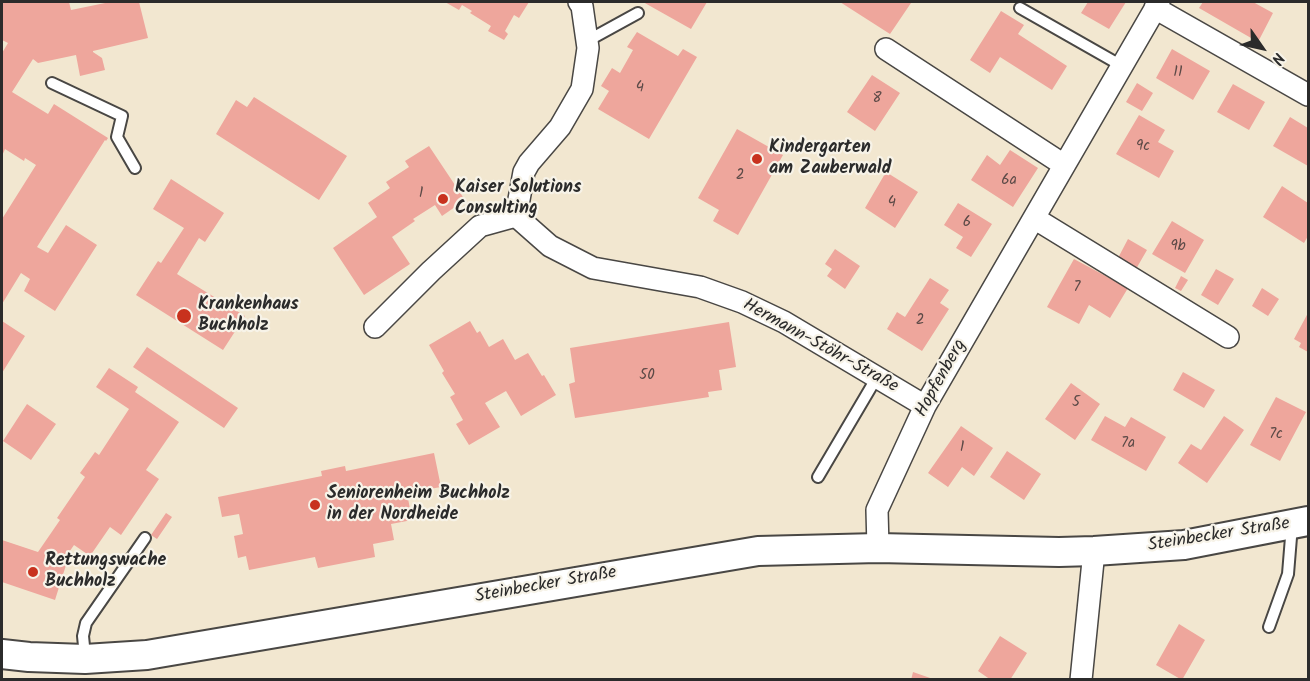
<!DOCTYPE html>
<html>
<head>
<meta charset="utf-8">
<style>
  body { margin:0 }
  #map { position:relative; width:1310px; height:681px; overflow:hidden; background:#f2e7d0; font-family:Kalam,sans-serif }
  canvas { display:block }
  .frame { position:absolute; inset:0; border:3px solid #2b2b2b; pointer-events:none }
  .north { position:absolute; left:1232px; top:18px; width:60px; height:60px; -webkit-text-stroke:4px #f7f3e8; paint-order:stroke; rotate:124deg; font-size:16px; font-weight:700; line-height:24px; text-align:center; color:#2b2b2b }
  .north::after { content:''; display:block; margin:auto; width:21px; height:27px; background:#2b2b2b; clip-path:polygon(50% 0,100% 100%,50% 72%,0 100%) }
</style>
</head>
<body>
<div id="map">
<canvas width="1310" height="681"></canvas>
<div class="frame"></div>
<div class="north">N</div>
</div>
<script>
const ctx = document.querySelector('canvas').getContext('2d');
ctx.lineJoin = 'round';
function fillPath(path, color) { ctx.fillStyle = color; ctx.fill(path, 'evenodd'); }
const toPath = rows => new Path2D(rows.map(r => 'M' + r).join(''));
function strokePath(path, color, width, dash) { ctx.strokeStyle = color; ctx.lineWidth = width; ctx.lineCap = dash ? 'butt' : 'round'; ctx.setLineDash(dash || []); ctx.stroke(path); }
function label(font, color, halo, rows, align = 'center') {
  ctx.font = font + ' Kalam,sans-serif'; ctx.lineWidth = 4.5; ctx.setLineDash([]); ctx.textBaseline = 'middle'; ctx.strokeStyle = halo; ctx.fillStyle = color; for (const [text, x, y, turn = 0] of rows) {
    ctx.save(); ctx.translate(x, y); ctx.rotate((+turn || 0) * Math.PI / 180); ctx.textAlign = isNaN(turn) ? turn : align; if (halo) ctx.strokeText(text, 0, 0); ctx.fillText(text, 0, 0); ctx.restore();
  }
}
fillPath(toPath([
  [2,2,24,2,26,3,27,2,69,2,71,10,110,2,139,2,148,38,93,51,93,52,102,58,105,70,80,76,76,55,38,63,33,59,12,92,48,114,54,104,108,138,106,141,105,140,37,247,48,253,66,225,97,245,55,311,24,291,30,279,21,273,2,304,2,219,36,165,25,158,24,161,5,149,2,156,2,53,8,43,2,40],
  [445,2,529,2,519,18,514,15,505,31,508,34,504,40,488,31,491,26,470,13,472,11,462,5,459,10],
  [643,2,707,2,691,29],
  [840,2,909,2,911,3,890,34],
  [1088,2,1126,2,1109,29,1081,13],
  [1203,2,1253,2,1273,13,1258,42,1199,8],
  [1001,11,1024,25,1018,34,1067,66,1052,90,1000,57,990,73,970,60],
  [637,32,678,56,683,49,697,57,649,139,598,109,609,91,601,86,612,68,620,73,633,50,627,47],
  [1172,49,1210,71,1193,100,1156,78],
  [872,75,900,93,875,131,847,112],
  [1137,83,1153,93,1142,111,1126,102],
  [1233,84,1265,102,1249,130,1217,112],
  [254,97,347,156,319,200,216,134,236,100,247,107],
  [1139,115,1165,130,1158,142,1174,151,1159,178,1116,154],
  [1290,117,1308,128,1308,166,1273,146],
  [737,129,783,155,738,235,713,221,719,210,698,198],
  [429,146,465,200,442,216,435,205,413,219,415,221,392,237,410,264,364,295,333,248,377,217,368,203,390,188,386,182,409,167,405,161],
  [1010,150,1038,168,1013,207,971,180,987,155,1000,165],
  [886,172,918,192,895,228,865,208],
  [171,179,224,213,205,242,199,238,177,274,245,316,223,350,136,295,158,261,161,263,184,228,153,209],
  [1282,186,1308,203,1308,236,1304,243,1263,217],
  [958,203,992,224,971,257,956,248,963,237,944,225],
  [1172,221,1204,240,1185,273,1152,254],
  [1128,239,1147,250,1136,269,1118,258],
  [835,249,860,266,845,289,827,276,832,269,825,264],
  [1074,259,1128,288,1110,318,1089,305,1079,324,1047,307],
  [1216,269,1234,279,1218,305,1201,295],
  [1181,276,1188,280,1181,291,1175,288],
  [930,278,949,290,940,303,949,309,922,351,887,329,897,312,905,317],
  [1262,288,1279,299,1268,316,1252,306],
  [1308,313,1308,352,1299,347,1301,343,1294,339],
  [2,321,25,336,2,373],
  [470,321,477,333,480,331,489,347,503,339,515,360,528,353,542,376,544,375,556,395,521,416,506,391,485,403,500,427,469,445,456,424,463,420,450,397,455,394,442,373,444,371,429,345],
  [729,322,736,367,719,370,722,390,708,392,709,397,575,418,569,384,575,382,570,348],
  [147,347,238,408,224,428,133,367],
  [109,368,138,387,135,392,179,422,146,470,159,479,121,535,110,527,90,556,74,545,63,561,67,562,55,600,2,582,2,540,38,552,60,520,57,518,85,477,80,473,95,452,99,455,129,409,96,387],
  [1183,372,1215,390,1204,408,1173,390],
  [1071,383,1100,404,1075,440,1045,419],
  [1276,397,1306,412,1280,461,1250,445],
  [27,404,56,424,31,460,3,441],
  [1105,416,1125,427,1131,417,1166,437,1146,471,1091,440],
  [1224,416,1244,430,1207,483,1178,463,1191,444,1201,450],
  [961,426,993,448,974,476,962,467,948,487,928,473],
  [1007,451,1041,474,1024,500,990,477],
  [434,453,441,487,407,493,412,520,391,524,394,540,373,544,375,557,318,568,315,557,249,570,246,556,238,558,234,536,243,534,239,514,222,517,218,497,322,476,321,471,345,466,346,471],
  [166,513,172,517,157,539,151,535],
  [1179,624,1205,640,1182,680,1156,665],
  [1000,636,1027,653,1010,680,991,680,978,671],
  [913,672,933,679,933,680,911,680]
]), '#eea69c');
const lane = toPath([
  [1020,8,1122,66],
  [587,41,638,13],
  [52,83,122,116,117,137,135,168],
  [818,477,877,377],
  [1269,627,1288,574,1292,525],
  [85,656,83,636,86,623,145,538]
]);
const street = toPath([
  [1155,8,1308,95],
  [886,49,1064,165],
  [516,216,524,172,529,163,560,127,582,89,588,48,582,6,579,2],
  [1034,218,1228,337],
  [375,327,431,271,480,226,516,216,550,246,593,268,700,287,742,302,784,322,925,406],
  [878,548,877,510,925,406,1159,2],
  [1081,680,1094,551]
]);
const secondary = toPath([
  [2,654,29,657,85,659,147,655,758,551,878,548,1059,552,1094,551,1184,545,1308,521]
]);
strokePath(lane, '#494744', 14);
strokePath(street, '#494744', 24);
strokePath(secondary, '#494744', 32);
strokePath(lane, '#fff', 10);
strokePath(street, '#fff', 21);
strokePath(secondary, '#fff', 28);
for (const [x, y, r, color] of [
  [757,159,6,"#c8321e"],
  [443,199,6,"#c8321e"],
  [184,316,8,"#c8321e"],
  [315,505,6,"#c8321e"],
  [33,572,6,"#c8321e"]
]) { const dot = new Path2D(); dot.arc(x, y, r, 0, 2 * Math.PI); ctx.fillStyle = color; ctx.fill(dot); strokePath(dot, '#f7f3e8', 2); }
label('15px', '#5c4a47', null, [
  ["11",1178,73],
  ["4",640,88],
  ["8",877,99],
  ["9c",1143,147],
  ["2",740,176],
  ["6a",1009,181],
  ["1",421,194],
  ["4",892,203],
  ["6",967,223],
  ["9b",1178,247],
  ["7",1077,288],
  ["2",920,321],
  ["50",647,376],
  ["5",1076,403],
  ["7c",1276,435],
  ["7a",1128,444],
  ["1",962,448]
]);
label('bold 18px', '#2b2b2b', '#f7f3e8', [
  ["Kindergarten",769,149],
  ["am Zauberwald",769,170],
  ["Kaiser Solutions",455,189],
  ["Consulting",455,210],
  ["Krankenhaus",198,306],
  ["Buchholz",198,327],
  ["Seniorenheim Buchholz",327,495],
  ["in der Nordheide",327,516],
  ["Rettungswache",45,562],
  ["Buchholz",45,583]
], 'left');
label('18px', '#2b2b2b', '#f7f3e8', [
  ["Hermann-Stöhr-Straße",820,347,29],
  ["Hopfenberg",942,379,-61],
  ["Steinbecker Straße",1219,536,-9],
  ["Steinbecker Straße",546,586,-10]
]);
</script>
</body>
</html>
